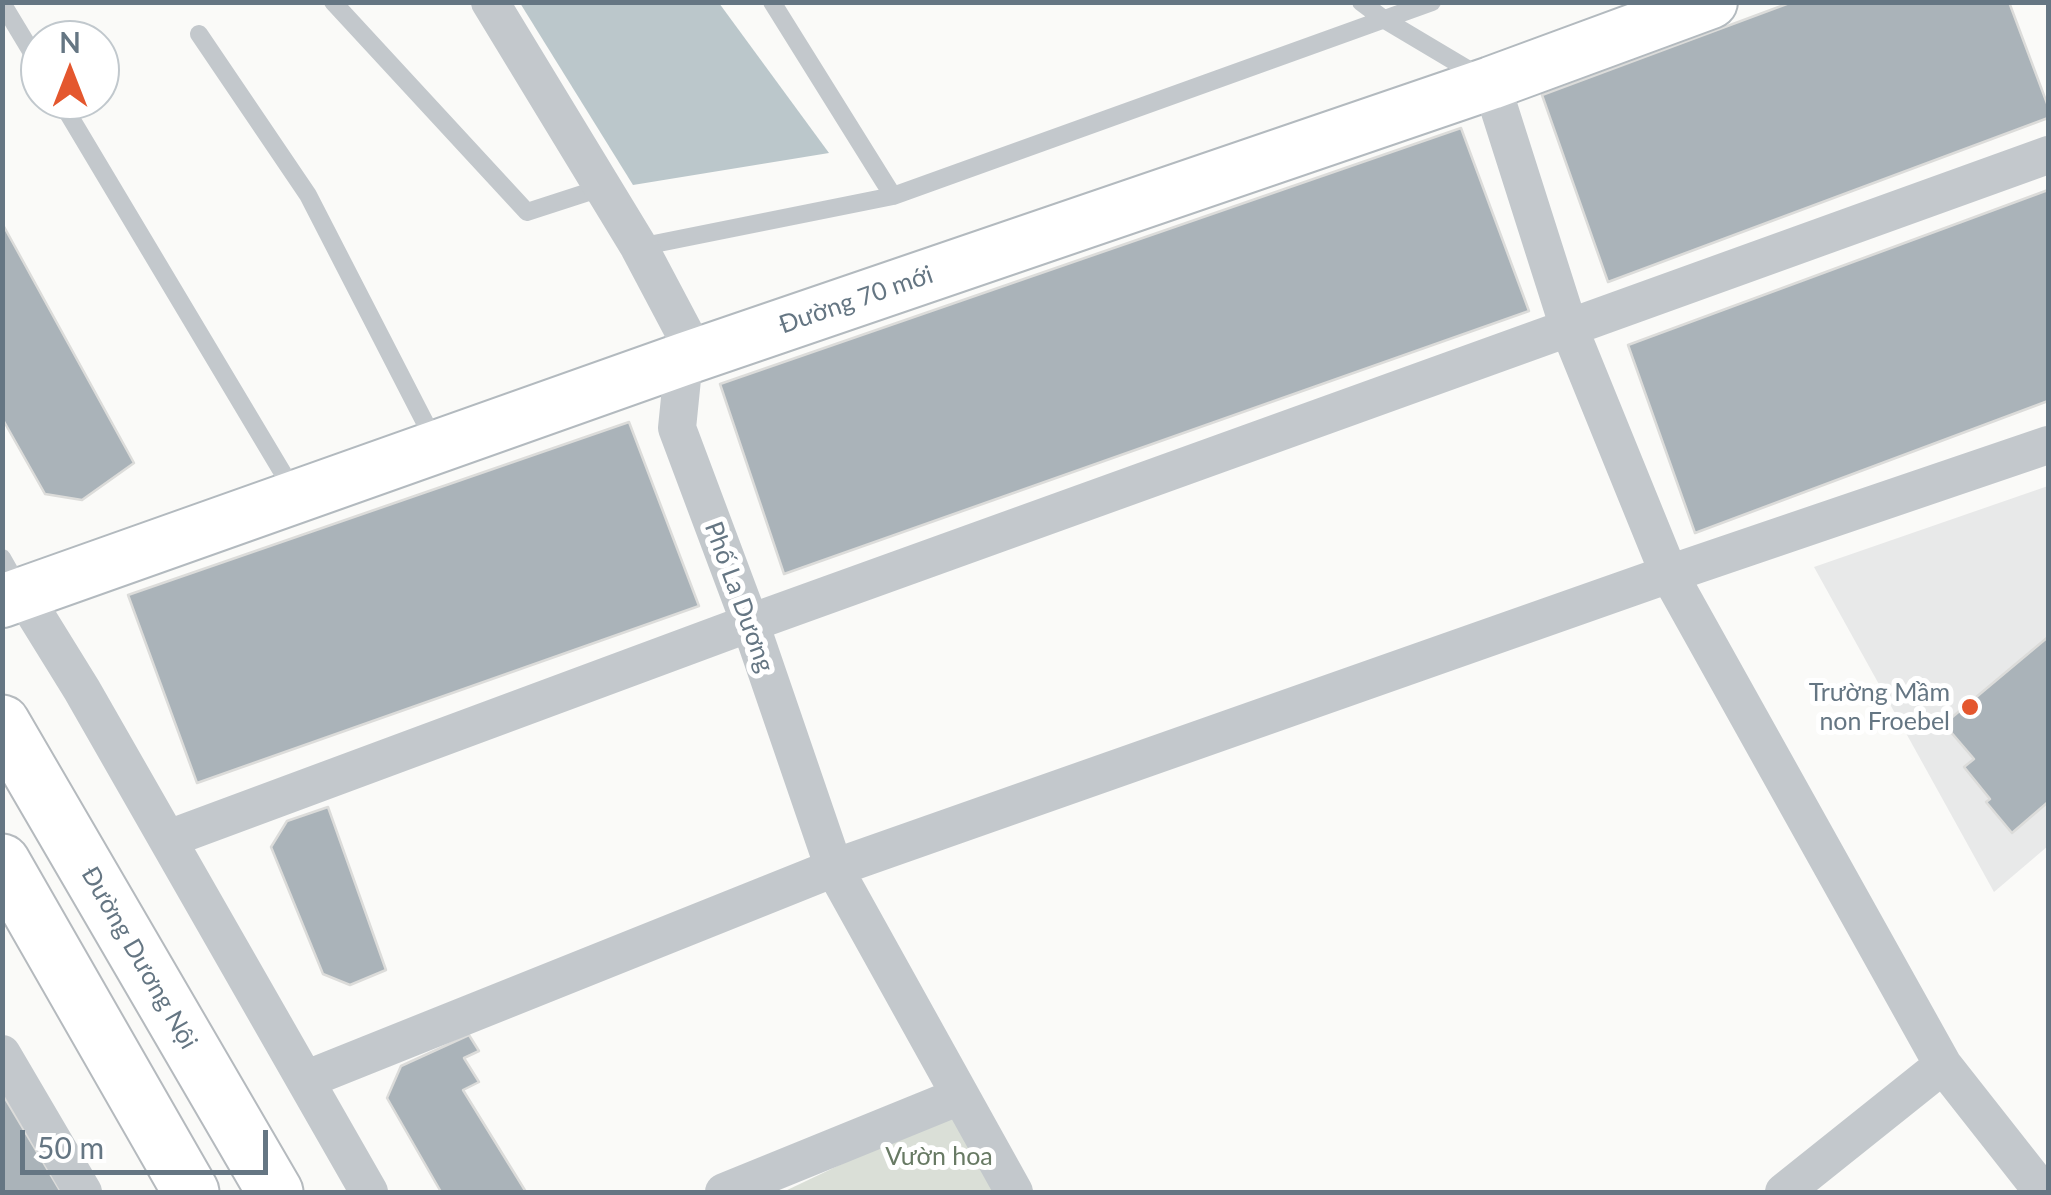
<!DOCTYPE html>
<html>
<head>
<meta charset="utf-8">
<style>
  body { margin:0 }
  #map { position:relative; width:2051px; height:1195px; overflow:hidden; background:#fafaf8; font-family:Lato,sans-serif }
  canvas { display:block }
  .frame { position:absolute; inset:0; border:5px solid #657683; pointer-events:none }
  .north { position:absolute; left:20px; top:20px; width:100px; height:100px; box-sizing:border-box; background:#fff; border:2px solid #c1c8cd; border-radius:50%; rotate:0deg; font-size:28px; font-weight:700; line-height:40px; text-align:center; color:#657683 }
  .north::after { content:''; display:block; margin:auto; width:35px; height:45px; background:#e4572e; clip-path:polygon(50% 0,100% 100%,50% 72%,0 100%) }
  .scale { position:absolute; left:20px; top:1130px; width:248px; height:45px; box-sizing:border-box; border:5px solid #657683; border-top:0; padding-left:12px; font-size:30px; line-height:35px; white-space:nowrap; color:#657683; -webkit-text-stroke:8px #fff; paint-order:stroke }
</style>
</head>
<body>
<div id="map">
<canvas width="2051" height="1195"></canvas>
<div class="frame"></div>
<div class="north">N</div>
<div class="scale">50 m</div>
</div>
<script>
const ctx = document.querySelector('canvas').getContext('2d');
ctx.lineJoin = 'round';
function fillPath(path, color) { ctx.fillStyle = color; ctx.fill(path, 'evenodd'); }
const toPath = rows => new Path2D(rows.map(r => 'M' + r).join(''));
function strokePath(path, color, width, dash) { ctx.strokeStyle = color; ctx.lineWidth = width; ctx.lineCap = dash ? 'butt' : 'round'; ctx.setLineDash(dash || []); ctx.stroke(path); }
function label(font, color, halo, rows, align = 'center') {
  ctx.font = font + ' Lato,sans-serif'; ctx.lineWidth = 10; ctx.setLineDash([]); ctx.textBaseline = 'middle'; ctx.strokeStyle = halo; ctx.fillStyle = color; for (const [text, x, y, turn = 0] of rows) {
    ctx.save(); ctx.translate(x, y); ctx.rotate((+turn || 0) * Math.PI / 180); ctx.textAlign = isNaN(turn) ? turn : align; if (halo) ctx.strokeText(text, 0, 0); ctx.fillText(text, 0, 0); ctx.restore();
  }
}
fillPath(toPath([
  [2048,486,2048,846,1994,892,1814,567]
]), '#e8e9e9');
fillPath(toPath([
  [955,1110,1002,1192,783,1192]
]), '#dadfd7');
fillPath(toPath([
  [520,3,719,3,829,153,633,185]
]), '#bbc7cb');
const building = toPath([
  [1792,2,2009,2,2048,106,2048,118,1608,282,1542,95,1792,2],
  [1461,128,1529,311,784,574,720,384,1461,128],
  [2048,190,2048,401,1695,533,1628,345,2048,190],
  [2,223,134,463,82,500,45,494,2,418,2,223],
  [629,422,699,606,197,783,128,595,629,422],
  [2048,637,2048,802,2012,833,1986,802,1990,799,1964,767,1974,759,1944,724,2048,637],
  [328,807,386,970,350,985,323,974,271,847,287,821,328,807],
  [469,1035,479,1051,464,1058,479,1082,463,1090,526,1192,441,1192,387,1098,401,1066,469,1035],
  [2,1093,61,1192,2,1192,2,1093]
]);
fillPath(building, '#aab3b9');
strokePath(building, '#dcdcda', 2.5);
const secondary = toPath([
  [2,601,684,359,1491,83,1711,2]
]);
const primary = toPath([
  [2,723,275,1192],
  [2,862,191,1192]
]);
strokePath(secondary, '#b3babf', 56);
strokePath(primary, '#b5babe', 59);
strokePath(toPath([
  [333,2,527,212,601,188],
  [772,2,893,196],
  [1361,2,1385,20,1479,76],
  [2,3,40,66],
  [199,34,308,195,436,444],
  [60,100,293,490],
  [639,247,893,196,1432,2],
  [2,558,19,588]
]), '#c3c8cc', 18);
strokePath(toPath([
  [490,2,639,247,684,332,684,359,677,428,750,623,834,868,1014,1192],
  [1491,83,1569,328,1669,574,1943,1065,2043,1192],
  [22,593,82,690,369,1192],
  [168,839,750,623,2048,155],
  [2,1054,83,1192],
  [305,1080,834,868,1669,574,2048,445],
  [724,1192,960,1096],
  [1784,1192,1943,1065]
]), '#c3c8cc', 38);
strokePath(secondary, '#fff', 52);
strokePath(primary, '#fff', 55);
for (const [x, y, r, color] of [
  [1970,707,10,"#e4572e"]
]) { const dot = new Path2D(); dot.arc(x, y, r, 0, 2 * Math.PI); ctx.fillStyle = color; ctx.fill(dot); strokePath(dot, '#fff', 4); }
label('25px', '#657683', '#fff', [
  ["Đường 70 mới",856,300,-19],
  ["Phố La Dương",739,597,70],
  ["Đường Dương Nội",139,958,60]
]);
label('25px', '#657683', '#fff', [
  ["Trường Mầm",1950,693],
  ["non Froebel",1950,722]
], 'right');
label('25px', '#687a64', '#fff', [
  ["Vườn hoa",939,1157]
]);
</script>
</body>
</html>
